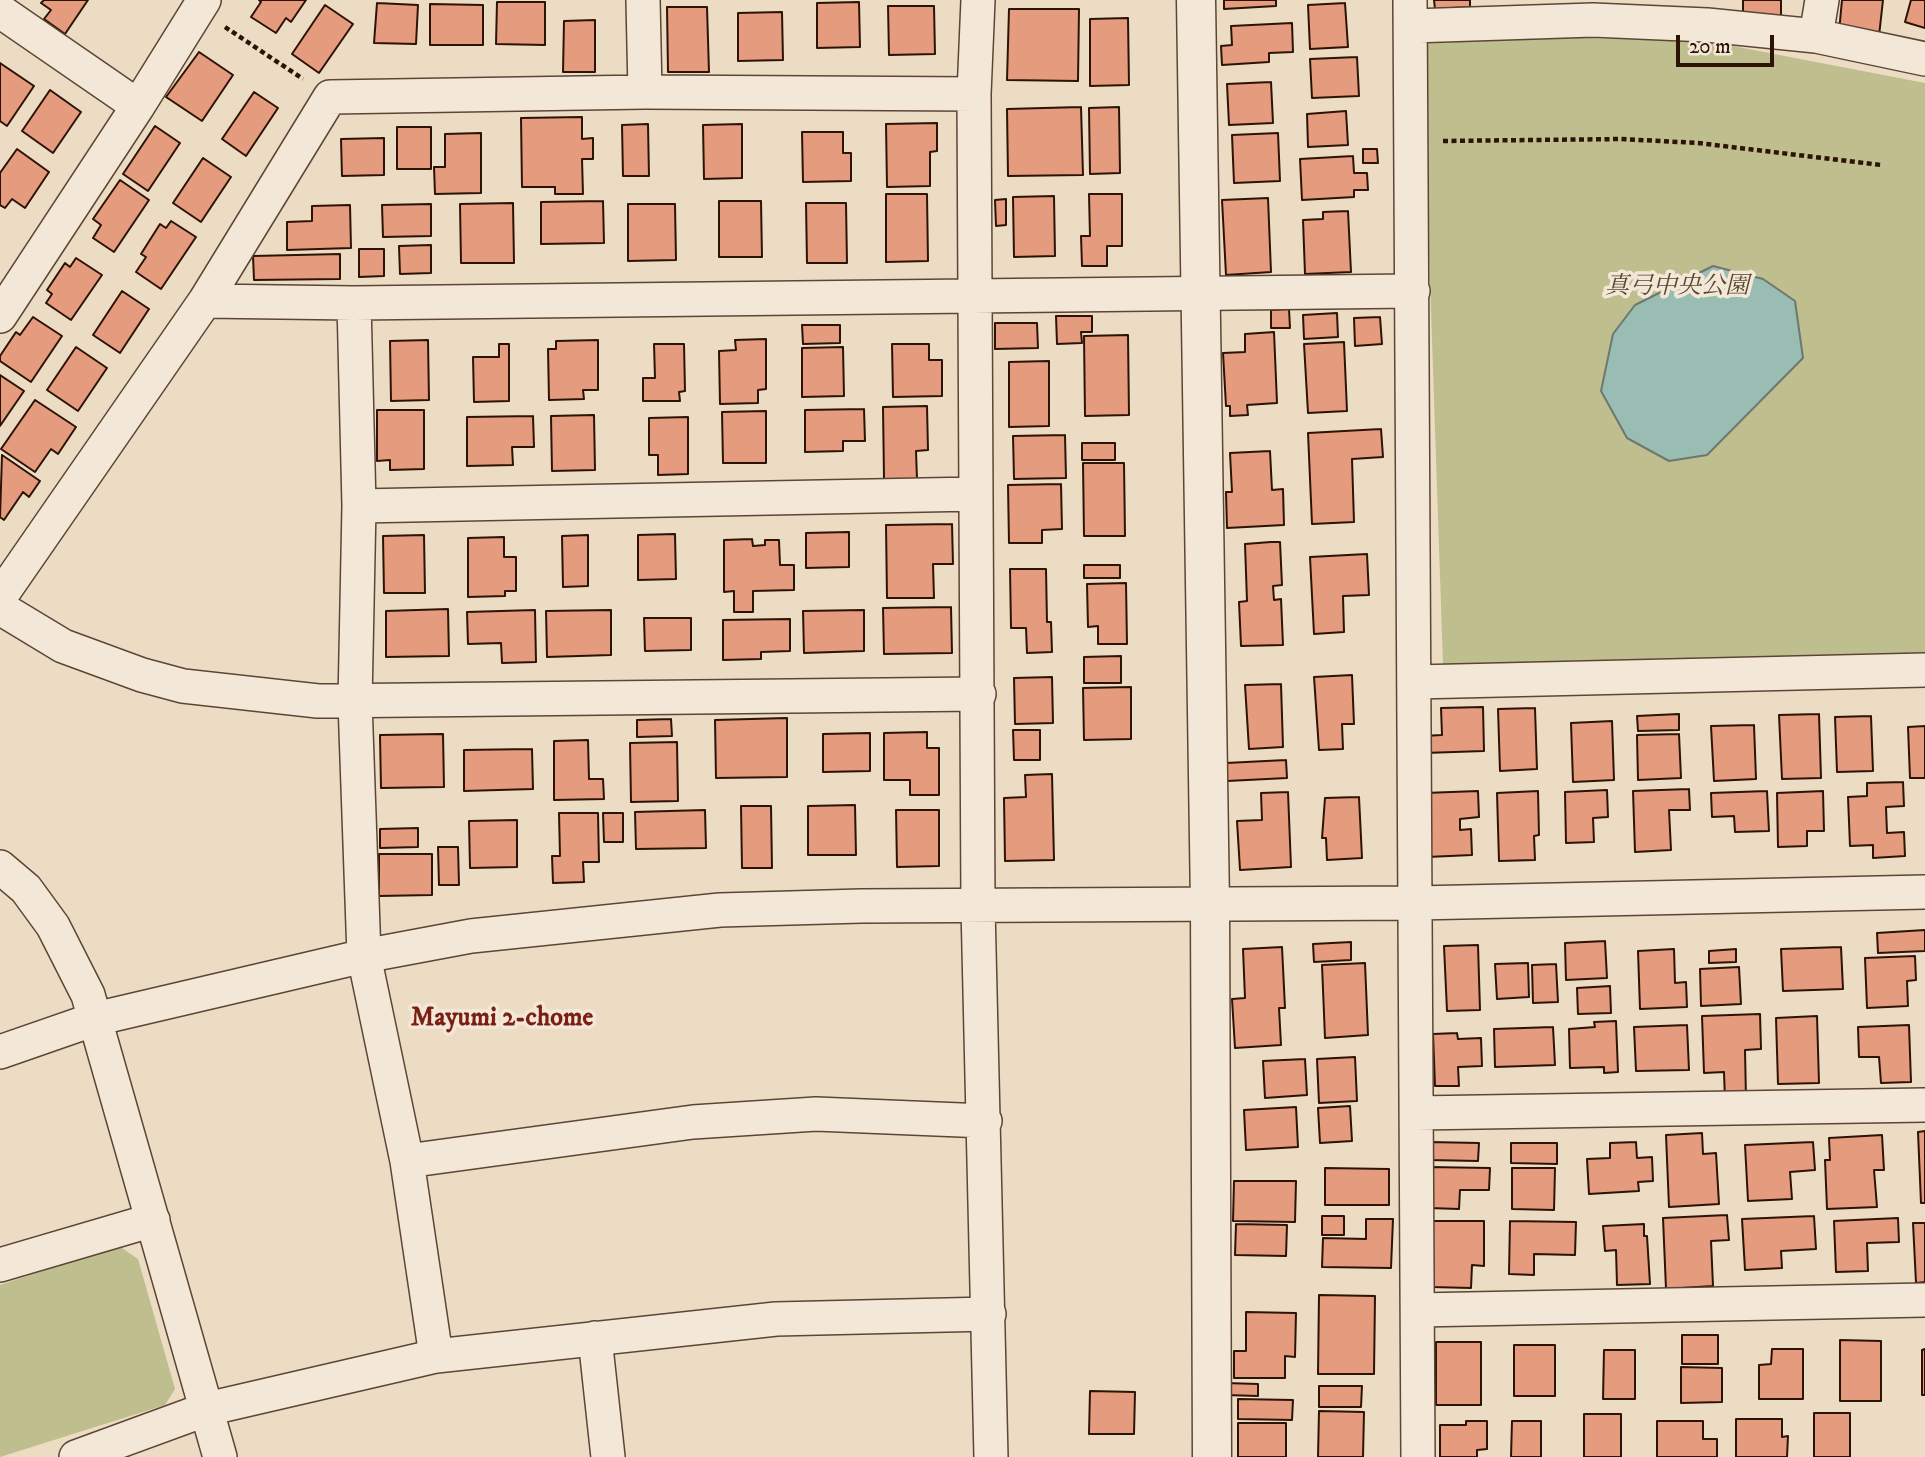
<!DOCTYPE html>
<html>
<head>
<meta charset="utf-8">
<style>
  body { margin:0 }
  #map { position:relative; width:1925px; height:1457px; overflow:hidden; background:#ecdcc3; font-family:"IM FELL DW Pica",serif }
  canvas { display:block }
  .scale { position:absolute; left:1676px; top:35px; width:98px; height:32px; box-sizing:border-box; border:4px solid #2d1306; border-top:0; padding-left:9px; font-size:21px; line-height:24px; white-space:nowrap; color:#2d1306; -webkit-text-stroke:5px #f3e8d8; paint-order:stroke }
</style>
</head>
<body>
<div id="map">
<canvas width="1925" height="1457"></canvas>
<div class="scale">20 m</div>
</div>
<script>
const ctx = document.querySelector('canvas').getContext('2d');
ctx.lineJoin = 'round';
function fillPath(path, color) { ctx.fillStyle = color; ctx.fill(path, 'evenodd'); }
const toPath = rows => new Path2D(rows.map(r => 'M' + r).join(''));
function strokePath(path, color, width, dash) { ctx.strokeStyle = color; ctx.lineWidth = width; ctx.lineCap = dash ? 'butt' : 'round'; ctx.setLineDash(dash || []); ctx.stroke(path); }
function label(font, color, halo, rows, align = 'center') {
  ctx.font = font + ' "IM FELL DW Pica","Noto Serif JP",serif'; ctx.lineWidth = 7; ctx.setLineDash([]); ctx.textBaseline = 'middle'; ctx.strokeStyle = halo; ctx.fillStyle = color; for (const [text, x, y, turn = 0] of rows) {
    ctx.save(); ctx.translate(x, y); ctx.rotate((+turn || 0) * Math.PI / 180); ctx.textAlign = isNaN(turn) ? turn : align; if (halo) ctx.strokeText(text, 0, 0); ctx.fillText(text, 0, 0); ctx.restore();
  }
}
fillPath(toPath([
  [1555,37,1712,42,1925,83,1925,656,1443,665,1422,44],
  [119,1246,138,1259,175,1389,165,1405,0,1457,0,1285]
]), '#bfbe8e');
const water = toPath([
  [1713,266,1763,279,1795,301,1803,358,1707,455,1669,461,1627,438,1601,391,1613,334,1635,305,1713,266]
]);
fillPath(water, '#99bcb3');
strokePath(water, '#6e786e', 2);
const building = toPath([
  [44,0,88,0,65,34,44,19,51,10,41,3,44,0],
  [259,0,306,0,291,22,286,18,276,33,251,17,261,2,259,0],
  [1224,0,1276,0,1276,6,1224,9,1224,0],
  [1434,0,1470,0,1470,7,1435,9,1434,0],
  [1743,0,1781,0,1781,17,1743,17,1743,0],
  [1842,0,1883,0,1879,36,1839,32,1842,0],
  [1911,0,1925,0,1925,28,1905,22,1911,0],
  [497,2,545,2,545,45,496,44,497,2],
  [859,2,860,47,817,48,817,3,859,2],
  [377,3,418,5,416,44,374,43,377,3],
  [1345,3,1348,47,1310,49,1308,5,1345,3],
  [430,4,483,5,483,45,430,45,430,4],
  [325,5,353,24,319,73,292,54,325,5],
  [888,6,934,6,935,54,889,55,888,6],
  [667,7,707,7,709,72,668,72,667,7],
  [1009,9,1079,9,1078,81,1007,80,1009,9],
  [782,12,783,60,738,61,738,13,782,12],
  [1128,18,1129,85,1090,86,1090,19,1128,18],
  [595,20,595,72,563,72,564,21,595,20],
  [1292,23,1293,52,1269,53,1269,62,1222,65,1221,46,1232,45,1231,26,1292,23],
  [199,52,233,75,202,121,166,97,199,52],
  [1357,57,1359,96,1312,98,1310,59,1357,57],
  [0,63,34,86,7,126,0,121,0,63],
  [1271,82,1273,123,1229,125,1227,84,1271,82],
  [50,90,81,112,53,153,22,131,50,90],
  [254,92,278,108,246,156,222,139,254,92],
  [1081,107,1083,175,1008,176,1007,109,1081,107],
  [1119,107,1120,173,1090,174,1089,108,1119,107],
  [1346,111,1348,145,1308,147,1307,114,1346,111],
  [582,117,582,139,593,138,593,159,582,159,583,194,555,194,555,187,522,187,521,118,582,117],
  [937,123,937,151,930,152,930,186,887,187,886,124,937,123],
  [648,124,649,176,623,176,622,125,648,124],
  [742,124,742,178,704,179,703,125,742,124],
  [155,126,180,143,148,191,123,174,155,126],
  [397,127,431,127,431,169,397,169,397,127],
  [802,132,843,132,843,153,851,153,851,181,803,182,802,132],
  [481,133,481,193,435,194,434,167,445,167,445,134,481,133],
  [1278,133,1280,181,1234,183,1232,135,1278,133],
  [384,138,384,175,342,176,341,139,384,138],
  [17,149,49,172,25,208,12,199,5,208,0,205,0,173,17,149],
  [1363,149,1377,149,1378,163,1363,163,1363,149],
  [1353,156,1354,173,1367,173,1368,190,1354,190,1354,197,1302,200,1300,159,1353,156],
  [203,158,231,177,201,222,173,203,203,158],
  [120,180,149,200,114,252,93,238,101,225,93,219,120,180],
  [886,194,927,194,928,261,886,262,886,194],
  [1089,194,1122,194,1122,246,1107,246,1107,266,1082,266,1081,236,1090,236,1089,194],
  [1054,196,1055,256,1014,257,1013,197,1054,196],
  [1268,198,1271,272,1226,275,1222,200,1268,198],
  [1006,199,1006,225,996,226,995,200,1006,199],
  [603,201,604,243,541,244,541,202,603,201],
  [719,201,761,201,762,257,719,257,719,201],
  [513,203,514,263,461,263,460,204,513,203],
  [806,203,846,203,847,263,807,263,806,203],
  [431,204,431,236,383,237,382,205,431,204],
  [628,204,675,204,676,260,628,261,628,204],
  [350,205,351,248,287,250,287,222,312,221,312,206,350,205],
  [1348,211,1351,272,1305,274,1303,220,1323,219,1323,212,1348,211],
  [171,221,196,237,161,289,136,272,146,257,141,254,160,224,166,228,171,221],
  [431,245,431,273,400,274,399,246,431,245],
  [359,249,384,249,384,276,359,277,359,249],
  [340,254,340,279,254,280,253,256,340,254],
  [76,258,102,275,71,320,46,303,52,294,47,290,65,263,70,267,76,258],
  [122,291,149,309,120,353,93,335,122,291],
  [1289,309,1290,328,1271,328,1271,310,1289,309],
  [1337,313,1338,337,1304,339,1303,315,1337,313],
  [1056,316,1092,316,1092,332,1081,332,1082,343,1057,344,1056,316],
  [33,317,62,336,31,382,0,361,0,356,16,332,20,335,33,317],
  [1380,317,1382,344,1355,346,1354,318,1380,317],
  [995,323,1037,323,1038,348,995,349,995,323],
  [802,325,840,325,840,343,803,344,802,325],
  [1274,332,1277,403,1247,405,1248,415,1230,416,1230,406,1226,406,1223,353,1245,352,1245,334,1274,332],
  [1128,335,1129,415,1085,416,1084,336,1128,335],
  [766,339,766,389,758,390,758,403,720,404,719,351,736,350,735,340,766,339],
  [428,340,429,400,391,401,390,341,428,340],
  [598,340,598,390,583,390,584,399,549,400,548,349,556,349,556,341,598,340],
  [1344,342,1347,411,1308,413,1304,344,1344,342],
  [499,344,509,344,509,401,474,402,473,357,499,357,499,344],
  [654,344,684,344,685,391,679,392,680,401,643,401,643,378,655,378,654,344],
  [892,344,929,344,929,360,942,360,942,396,893,397,892,344],
  [76,347,107,368,78,411,47,390,76,347],
  [843,347,844,396,802,397,802,348,843,347],
  [1049,361,1049,426,1009,427,1009,362,1049,361],
  [0,375,24,391,0,426,0,375],
  [35,400,76,427,58,454,51,449,35,472,1,449,35,400],
  [927,406,928,450,916,451,917,479,884,479,883,407,927,406],
  [864,409,865,441,843,441,843,451,805,452,805,410,864,409],
  [377,410,424,410,424,469,390,470,390,460,377,461,377,410],
  [766,411,766,463,723,463,722,412,766,411],
  [594,415,595,470,552,471,551,416,594,415],
  [533,416,534,447,512,447,513,465,467,466,467,417,533,416],
  [688,417,688,474,658,475,658,455,649,455,649,418,688,417],
  [1381,429,1383,457,1352,459,1354,522,1312,524,1308,433,1381,429],
  [1065,435,1066,478,1014,479,1013,436,1065,435],
  [1082,443,1115,443,1115,460,1082,460,1082,443],
  [1270,451,1272,490,1283,489,1284,525,1227,528,1226,492,1232,492,1230,453,1270,451],
  [2,455,40,481,29,497,23,492,4,520,0,517,2,455],
  [1083,463,1124,463,1125,536,1084,536,1083,463],
  [1061,484,1062,529,1042,530,1042,543,1009,543,1008,485,1061,484],
  [952,524,953,564,933,564,934,598,887,598,886,525,952,524],
  [849,532,849,567,806,568,806,533,849,532],
  [675,534,676,579,638,580,638,535,675,534],
  [424,535,425,593,384,593,383,536,424,535],
  [588,535,588,586,563,587,562,536,588,535],
  [504,537,504,557,516,557,516,591,505,591,505,596,468,597,468,538,504,537],
  [752,539,753,546,765,545,765,540,779,540,780,565,794,565,794,590,753,591,753,612,734,612,734,591,724,592,724,540,752,539],
  [1271,542,1280,542,1282,585,1273,586,1274,600,1281,599,1283,645,1241,646,1239,602,1247,601,1245,544,1271,542],
  [1367,554,1369,595,1343,596,1344,632,1314,634,1310,557,1367,554],
  [1084,565,1120,565,1120,578,1084,578,1084,565],
  [1010,569,1046,569,1047,622,1051,622,1052,652,1027,653,1026,628,1011,628,1010,569],
  [1126,583,1127,644,1098,644,1098,626,1088,627,1087,584,1126,583],
  [951,607,952,653,884,654,883,608,951,607],
  [448,609,449,656,386,657,386,611,448,609],
  [535,610,536,662,502,663,501,643,468,644,467,612,535,610],
  [611,610,611,655,547,657,546,611,611,610],
  [864,610,864,651,804,653,803,611,864,610],
  [644,618,691,618,691,650,645,651,644,618],
  [790,619,790,651,761,652,761,659,723,660,723,620,790,619],
  [1121,656,1121,683,1084,683,1084,657,1121,656],
  [1352,675,1354,724,1342,724,1343,749,1319,750,1314,677,1352,675],
  [1052,677,1053,723,1015,724,1014,678,1052,677],
  [1281,684,1283,747,1249,749,1245,685,1281,684],
  [1131,687,1131,739,1084,740,1083,688,1131,687],
  [1483,707,1484,751,1424,753,1423,736,1442,735,1441,708,1483,707],
  [1535,708,1537,769,1500,771,1498,709,1535,708],
  [1679,714,1679,730,1638,731,1637,716,1679,714],
  [1819,714,1821,778,1782,779,1779,715,1819,714],
  [1871,716,1873,771,1837,772,1835,717,1871,716],
  [787,718,787,777,716,778,715,720,787,718],
  [671,719,672,736,637,737,637,720,671,719],
  [1612,721,1614,780,1573,782,1571,723,1612,721],
  [1754,725,1756,779,1714,781,1711,726,1754,725],
  [1925,726,1925,778,1910,778,1908,727,1925,726],
  [1013,730,1040,730,1040,760,1014,760,1013,730],
  [927,732,927,748,939,748,939,795,910,795,910,780,884,780,884,733,927,732],
  [870,733,870,771,823,772,823,734,870,733],
  [443,734,444,787,381,788,380,735,443,734],
  [1679,734,1681,778,1638,780,1637,735,1679,734],
  [588,740,589,779,603,779,604,799,554,800,554,741,588,740],
  [677,742,678,801,631,802,630,743,677,742],
  [532,749,533,789,464,791,464,750,532,749],
  [1286,760,1287,778,1227,781,1226,763,1286,760],
  [1052,774,1054,860,1005,861,1004,798,1026,797,1025,775,1052,774],
  [1903,782,1904,806,1886,807,1887,833,1904,832,1905,856,1873,858,1873,845,1850,846,1848,797,1867,796,1867,783,1903,782],
  [1689,789,1690,810,1669,810,1671,850,1635,852,1633,791,1689,789],
  [1607,790,1608,817,1593,818,1594,842,1566,843,1565,792,1607,790],
  [1478,791,1479,817,1460,819,1460,830,1471,829,1472,855,1427,857,1425,793,1478,791],
  [1538,791,1539,835,1534,836,1535,860,1499,861,1497,793,1538,791],
  [1767,791,1769,831,1735,832,1734,816,1712,817,1711,793,1767,791],
  [1823,791,1824,831,1807,831,1807,846,1778,847,1777,793,1823,791],
  [1288,792,1291,867,1240,870,1237,821,1262,820,1261,793,1288,792],
  [1359,797,1362,858,1327,860,1326,838,1322,838,1325,798,1359,797],
  [855,805,856,855,808,855,808,806,855,805],
  [741,806,771,806,772,868,742,868,741,806],
  [705,810,706,848,636,849,635,812,705,810],
  [896,810,939,810,939,866,897,867,896,810],
  [559,813,598,813,599,862,583,862,584,882,553,883,552,856,560,856,559,813],
  [603,813,623,813,623,842,604,842,603,813],
  [517,820,517,867,470,868,469,821,517,820],
  [418,828,418,847,380,848,380,829,418,828],
  [438,847,458,847,459,885,439,885,438,847],
  [379,854,432,854,432,895,379,896,379,854],
  [1925,930,1925,951,1878,953,1877,933,1925,930],
  [1605,941,1607,978,1566,980,1565,943,1605,941],
  [1351,942,1351,960,1314,962,1313,944,1351,942],
  [1478,945,1480,1010,1447,1011,1444,946,1478,945],
  [1282,947,1285,1008,1279,1008,1281,1045,1235,1048,1232,999,1245,998,1243,949,1282,947],
  [1841,947,1843,989,1783,991,1781,949,1841,947],
  [1674,949,1675,983,1686,982,1687,1007,1640,1009,1638,951,1674,949],
  [1736,949,1736,962,1709,963,1709,951,1736,949],
  [1915,956,1916,980,1907,981,1908,1006,1867,1008,1865,958,1915,956],
  [1365,963,1368,1035,1325,1038,1322,965,1365,963],
  [1528,963,1529,997,1497,999,1495,964,1528,963],
  [1556,964,1558,1002,1533,1003,1532,965,1556,964],
  [1739,967,1741,1004,1701,1006,1700,969,1739,967],
  [1610,986,1611,1013,1578,1014,1577,988,1610,986],
  [1760,1014,1761,1049,1745,1050,1746,1099,1725,1100,1724,1072,1704,1073,1702,1016,1760,1014],
  [1817,1016,1819,1083,1778,1084,1776,1018,1817,1016],
  [1616,1021,1618,1072,1604,1073,1604,1067,1570,1068,1569,1029,1595,1027,1594,1022,1616,1021],
  [1687,1025,1689,1070,1636,1071,1634,1027,1687,1025],
  [1909,1025,1911,1082,1881,1083,1879,1057,1859,1057,1858,1027,1909,1025],
  [1553,1027,1555,1065,1495,1067,1494,1029,1553,1027],
  [1457,1033,1458,1039,1481,1038,1482,1066,1458,1067,1459,1086,1435,1086,1433,1034,1457,1033],
  [1355,1057,1357,1101,1319,1103,1317,1059,1355,1057],
  [1305,1059,1307,1095,1265,1098,1263,1061,1305,1059],
  [1350,1106,1352,1141,1320,1143,1318,1108,1350,1106],
  [1296,1107,1298,1147,1246,1150,1244,1110,1296,1107],
  [1925,1131,1925,1203,1921,1203,1918,1132,1925,1131],
  [1702,1133,1703,1154,1716,1153,1719,1204,1669,1207,1666,1135,1702,1133],
  [1882,1135,1884,1170,1874,1170,1877,1207,1827,1209,1825,1160,1830,1160,1829,1138,1882,1135],
  [1428,1142,1479,1143,1478,1161,1428,1160,1428,1142],
  [1636,1142,1637,1158,1652,1157,1653,1181,1638,1182,1639,1191,1589,1194,1587,1159,1610,1158,1610,1143,1636,1142],
  [1813,1142,1815,1170,1790,1172,1792,1199,1748,1201,1745,1145,1813,1142],
  [1511,1143,1557,1143,1557,1164,1511,1163,1511,1143],
  [1429,1167,1490,1168,1489,1190,1460,1190,1459,1209,1429,1208,1429,1167],
  [1325,1168,1389,1169,1389,1205,1325,1205,1325,1168],
  [1512,1168,1555,1168,1554,1210,1512,1209,1512,1168],
  [1234,1181,1296,1181,1295,1222,1233,1221,1234,1181],
  [1727,1215,1729,1240,1711,1241,1713,1286,1666,1289,1663,1218,1727,1215],
  [1322,1216,1344,1216,1344,1235,1322,1235,1322,1216],
  [1814,1216,1816,1249,1781,1251,1782,1268,1745,1270,1742,1219,1814,1216],
  [1898,1218,1899,1242,1867,1243,1868,1271,1836,1272,1834,1221,1898,1218],
  [1366,1219,1393,1219,1391,1268,1322,1267,1323,1238,1366,1239,1366,1219],
  [1432,1221,1484,1221,1484,1266,1472,1265,1471,1288,1431,1287,1432,1221],
  [1510,1221,1576,1222,1575,1255,1534,1254,1534,1275,1509,1274,1510,1221],
  [1913,1223,1925,1223,1925,1282,1916,1283,1913,1223],
  [1236,1224,1287,1225,1286,1256,1235,1255,1236,1224],
  [1644,1224,1644,1236,1647,1236,1650,1284,1617,1285,1616,1250,1605,1251,1603,1226,1644,1224],
  [1319,1295,1375,1296,1374,1374,1318,1374,1319,1295],
  [1246,1312,1296,1313,1295,1357,1285,1356,1285,1378,1234,1378,1234,1351,1246,1351,1246,1312],
  [1682,1335,1718,1335,1718,1364,1682,1364,1682,1335],
  [1840,1340,1881,1341,1881,1401,1840,1401,1840,1340],
  [1436,1342,1481,1342,1481,1405,1436,1405,1436,1342],
  [1514,1345,1555,1345,1555,1396,1514,1396,1514,1345],
  [1772,1349,1803,1349,1803,1399,1759,1399,1759,1365,1771,1364,1772,1349],
  [1925,1349,1925,1395,1922,1395,1922,1350,1925,1349],
  [1604,1350,1635,1350,1635,1399,1603,1399,1604,1350],
  [1681,1367,1722,1368,1722,1402,1681,1403,1681,1367],
  [1225,1383,1258,1384,1258,1396,1225,1395,1225,1383],
  [1319,1386,1362,1386,1361,1407,1319,1407,1319,1386],
  [1090,1391,1135,1392,1134,1434,1089,1434,1090,1391],
  [1238,1399,1293,1400,1292,1420,1238,1419,1238,1399],
  [1319,1411,1364,1412,1363,1457,1318,1457,1319,1411],
  [1814,1413,1850,1413,1850,1457,1814,1457,1814,1413],
  [1584,1414,1621,1414,1621,1457,1584,1457,1584,1414],
  [1736,1419,1782,1419,1782,1437,1788,1436,1787,1457,1736,1457,1736,1419],
  [1466,1421,1487,1421,1487,1449,1477,1450,1477,1457,1440,1457,1440,1425,1466,1425,1466,1421],
  [1512,1421,1541,1421,1541,1457,1511,1457,1512,1421],
  [1657,1421,1703,1421,1703,1439,1717,1439,1717,1457,1657,1457,1657,1421],
  [1238,1423,1286,1423,1286,1457,1238,1457,1238,1423]
]);
fillPath(building, '#e49b7e');
strokePath(building, '#2d1306', 2);
const minor = toPath([
  [643,0,645,92],
  [978,0,974,94,978,907,991,1457],
  [1410,0,1418,1457],
  [0,11,138,106,0,316],
  [1412,26,1593,20,1707,25,1816,36,1925,59],
  [1816,36,1822,0],
  [138,106,204,0],
  [205,301,354,303,1413,291],
  [354,303,359,506,355,702,364,956,407,1161,436,1356],
  [359,506,975,494],
  [0,597,205,301,330,97,645,92,974,94],
  [0,608,63,646,142,675,183,686,318,701,979,694],
  [1415,682,1925,670],
  [0,867,26,889,53,926,88,995,220,1457],
  [0,1052,95,1019,364,956,471,936,720,910,861,906,1416,903,1925,892],
  [1417,1113,1925,1105],
  [407,1161,693,1122,816,1114,985,1121],
  [0,1265,153,1220],
  [1418,1310,1925,1300],
  [595,1338,608,1457],
  [76,1457,207,1409,436,1356,776,1319,989,1314]
]);
const tertiary = toPath([
  [1196,0,1210,904,1212,1457]
]);
strokePath(minor, '#5d4535', 36);
strokePath(tertiary, '#5d4535', 41);
strokePath(toPath([
  [225,27,303,79],
  [1443,141,1621,139,1698,143,1881,165]
]), '#2d1306', 4.5, [5, 3.5]);
strokePath(minor, '#f3e8d8', 33);
strokePath(tertiary, '#f3e8d8', 38);
label('italic 24px', '#59462f', '#f3e8d8', [
  ["真弓中央公園",1677,288]
]);
label('bold 26px', '#7a1f14', '#f3e8d8', [
  ["Mayumi 2-chome",502,1020]
]);
</script>
</body>
</html>
